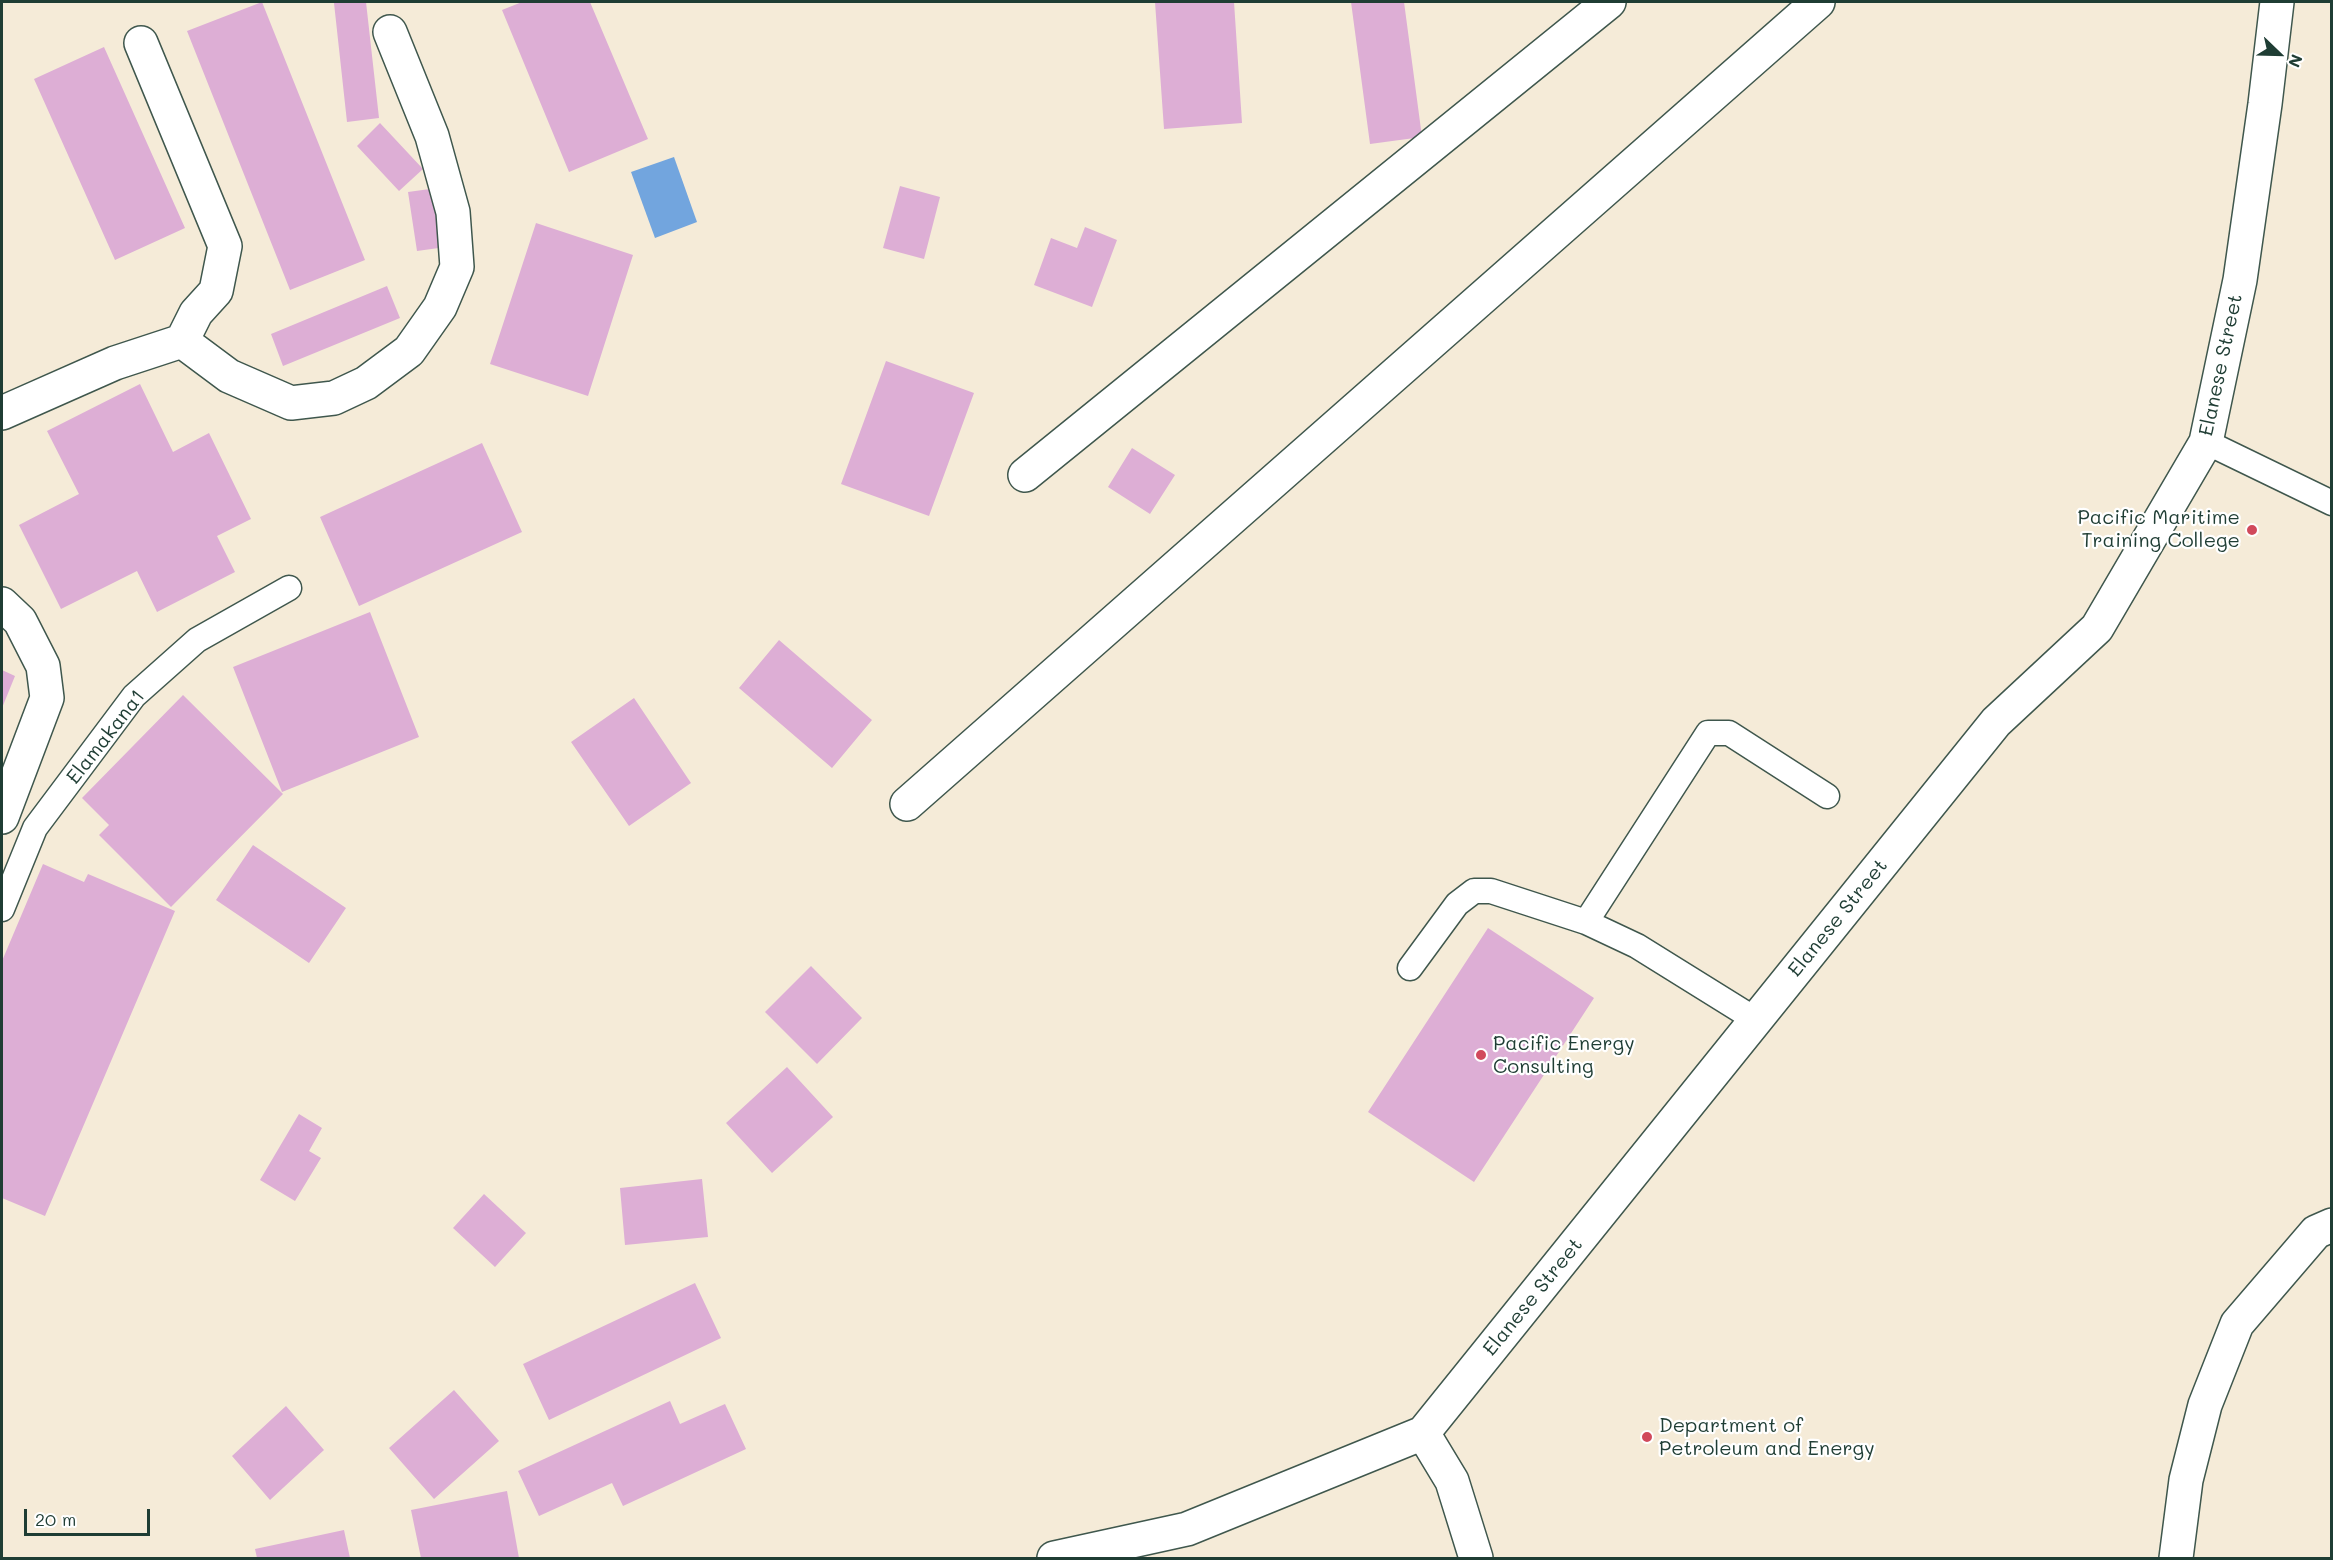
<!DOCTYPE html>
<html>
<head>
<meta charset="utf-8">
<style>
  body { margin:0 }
  #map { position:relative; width:2333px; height:1560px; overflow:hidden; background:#f5ebd8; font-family:Mali,sans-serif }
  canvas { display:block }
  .frame { position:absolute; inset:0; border:3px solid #1f3d34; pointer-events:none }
  .north { position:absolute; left:2249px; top:24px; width:60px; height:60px; -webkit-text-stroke:4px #fff; paint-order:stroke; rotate:113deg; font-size:16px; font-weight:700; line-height:24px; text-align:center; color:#1f3d34 }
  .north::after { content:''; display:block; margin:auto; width:21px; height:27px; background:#1f3d34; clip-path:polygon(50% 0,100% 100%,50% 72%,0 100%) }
  .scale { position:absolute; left:24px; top:1509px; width:126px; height:27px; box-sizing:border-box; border:3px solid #1f3d34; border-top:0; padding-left:8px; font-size:18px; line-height:21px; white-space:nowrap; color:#1f3d34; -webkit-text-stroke:4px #fff; paint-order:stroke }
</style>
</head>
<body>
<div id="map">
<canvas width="2333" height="1560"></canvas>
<div class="frame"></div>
<div class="north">N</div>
<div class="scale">20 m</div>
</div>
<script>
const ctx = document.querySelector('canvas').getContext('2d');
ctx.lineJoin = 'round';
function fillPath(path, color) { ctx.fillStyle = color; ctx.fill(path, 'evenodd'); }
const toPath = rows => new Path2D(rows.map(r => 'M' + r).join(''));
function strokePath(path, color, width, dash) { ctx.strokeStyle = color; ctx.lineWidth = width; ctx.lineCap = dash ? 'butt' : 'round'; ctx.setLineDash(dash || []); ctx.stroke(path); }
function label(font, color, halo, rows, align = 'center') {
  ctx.font = font + ' Mali,sans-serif'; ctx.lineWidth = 4.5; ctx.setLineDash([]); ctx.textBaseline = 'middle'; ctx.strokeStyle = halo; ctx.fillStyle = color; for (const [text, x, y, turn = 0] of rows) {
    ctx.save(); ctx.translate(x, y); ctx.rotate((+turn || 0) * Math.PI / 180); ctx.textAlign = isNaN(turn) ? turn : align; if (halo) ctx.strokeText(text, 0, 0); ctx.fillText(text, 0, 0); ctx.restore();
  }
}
fillPath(toPath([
  [674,157,697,222,655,238,631,172]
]), '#72a5de');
fillPath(toPath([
  [262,2,365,260,290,290,187,31],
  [349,2,366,2,379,118,347,122,334,3],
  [522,2,590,2,648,139,569,172,502,10],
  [1155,2,1234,2,1242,123,1164,129],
  [1351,2,1404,2,1422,137,1370,144],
  [104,47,185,228,115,260,34,79],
  [380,123,423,169,399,191,357,146],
  [900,186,940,197,924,259,883,248],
  [437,188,446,247,417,251,408,192],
  [536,223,633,255,588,396,490,364],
  [1085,227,1117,240,1092,307,1034,285,1051,238,1077,248],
  [387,286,400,318,283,366,271,334],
  [886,361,974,393,929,516,841,484],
  [140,384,173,452,209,433,251,519,217,536,235,572,157,612,137,571,61,609,19,525,79,494,47,431],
  [482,443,522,532,359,606,320,517],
  [1132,448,1175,475,1150,514,1108,487],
  [370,612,419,737,282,792,233,667],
  [779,640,872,720,832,768,739,688],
  [2,670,15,676,2,708],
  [183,695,283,794,171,907,99,835,109,825,82,798],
  [634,698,691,783,629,826,571,742],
  [253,845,346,908,309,963,216,900],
  [43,864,84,882,88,874,175,911,45,1216,2,1198,2,961],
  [1488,928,1594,998,1474,1182,1368,1112],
  [811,966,862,1018,817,1064,765,1012],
  [787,1067,833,1117,772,1173,726,1123],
  [299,1114,322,1128,309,1151,321,1158,295,1201,260,1180],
  [702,1179,708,1237,625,1245,620,1188],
  [484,1194,526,1233,495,1267,453,1228],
  [695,1283,721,1338,549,1420,523,1364],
  [454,1390,499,1441,434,1499,389,1448],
  [670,1401,680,1424,725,1404,746,1449,623,1506,612,1483,539,1516,518,1471],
  [286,1406,324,1450,270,1500,232,1456],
  [507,1491,519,1558,421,1558,411,1510],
  [344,1530,350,1558,257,1558,255,1549]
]), '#ddaed5');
const service = toPath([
  [2206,442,2332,503],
  [2,909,35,828,134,696,197,640,289,588],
  [1586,922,1708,733,1729,733,1827,796],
  [1410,968,1457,904,1474,891,1491,891,1586,922,1637,946,1756,1020]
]);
const minor = toPath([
  [141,43,225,246,216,291,196,313,182,341],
  [2,413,115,363,182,341,229,376,291,403,334,398,366,383,409,351,440,307,457,267,453,212,432,136,390,32],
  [1025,475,1609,2],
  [2,604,20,621,43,666,47,698,2,817],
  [907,804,1818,2],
  [1423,1433,1452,1481,1476,1558],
  [1054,1558,1187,1529,1423,1433,1996,722,2097,628,2206,442,2240,280,2265,104,2277,2],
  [2176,1558,2186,1480,2205,1405,2237,1324,2316,1232,2332,1225]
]);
strokePath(service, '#3f574d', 27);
strokePath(minor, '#3f574d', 36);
strokePath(service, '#fff', 24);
strokePath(minor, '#fff', 33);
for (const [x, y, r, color] of [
  [2252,530,6,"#d1495b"],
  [1481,1055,6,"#d1495b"],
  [1647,1437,6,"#d1495b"]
]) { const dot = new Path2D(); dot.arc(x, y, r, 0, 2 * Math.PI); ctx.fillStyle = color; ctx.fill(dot); strokePath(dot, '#fff', 2); }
label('20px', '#1f3d34', '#fff', [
  ["Elanese Street",2221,365,-78],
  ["Elamakana1",106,737,-52],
  ["Elanese Street",1838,918,-51],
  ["Elanese Street",1533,1297,-51]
]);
label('20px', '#1f3d34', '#fff', [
  ["Pacific Maritime",2240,518,"right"],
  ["Training College",2240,541,"right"],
  ["Pacific Energy",1493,1044],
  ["Consulting",1493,1067],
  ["Department of",1659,1426],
  ["Petroleum and Energy",1659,1449]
], 'left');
</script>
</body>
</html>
